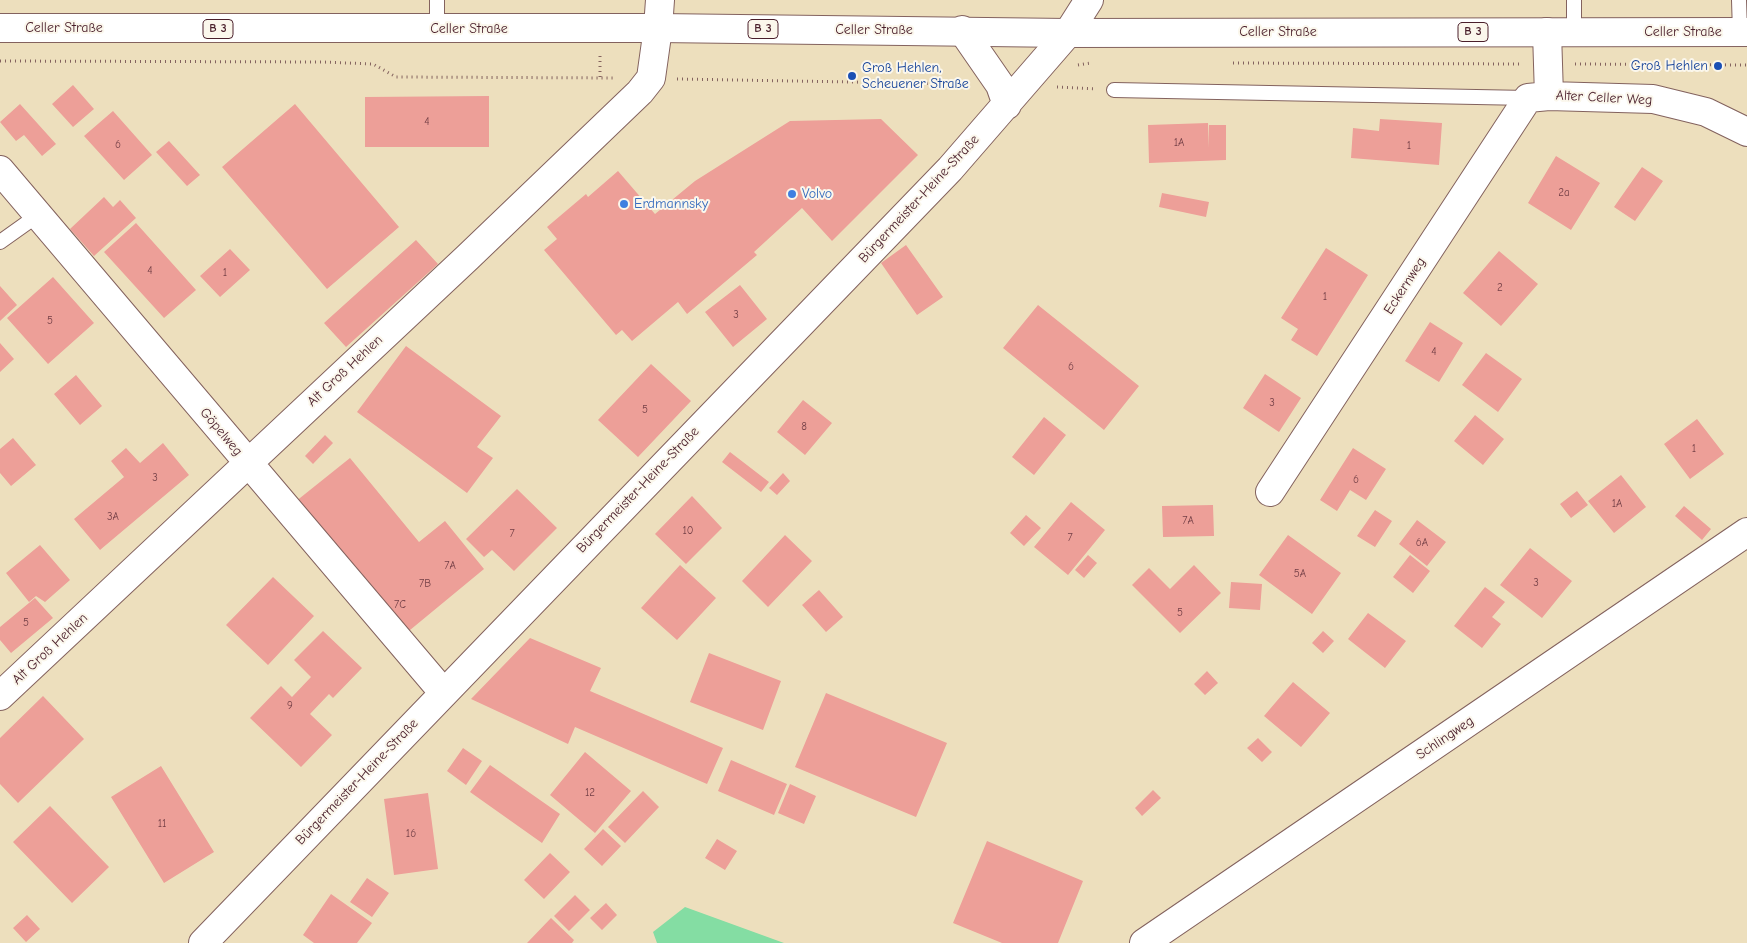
<!DOCTYPE html>
<html>
<head>
<meta charset="utf-8">
<style>
  body { margin:0 }
  canvas { display:block; background:#eddfbd }
</style>
</head>
<body>
<canvas width="1747" height="943"></canvas>
<script>
const ctx = document.querySelector('canvas').getContext('2d');
ctx.lineJoin = 'round';
function fillPath(path, color) { ctx.fillStyle = color; ctx.fill(path, 'evenodd'); }
const toPath = rows => new Path2D(rows.map(r => 'M' + r).join(''));
function strokePath(path, color, width, dash) { ctx.strokeStyle = color; ctx.lineWidth = width; ctx.lineCap = dash ? 'butt' : 'round'; ctx.setLineDash(dash || []); ctx.stroke(path); }
function label(font, color, halo, rows, align = 'center') {
  ctx.font = font + ' "Comic Neue",sans-serif'; ctx.lineWidth = 4; ctx.setLineDash([]); ctx.textBaseline = 'middle'; ctx.strokeStyle = halo; ctx.fillStyle = color; for (const [text, x, y, turn = 0] of rows) {
    ctx.save(); ctx.translate(x, y); ctx.rotate((+turn || 0) * Math.PI / 180); ctx.textAlign = isNaN(turn) ? turn : align; if (halo) ctx.strokeText(text, 0, 0); ctx.fillText(text, 0, 0); ctx.restore();
  }
}
fillPath(toPath([
  [685,907,784,943,657,943,653,932]
]), '#84dda3');
fillPath(toPath([
  [73,85,94,109,73,127,52,104],
  [489,96,489,147,365,147,365,97],
  [20,104,56,144,42,156,24,135,16,141,0,122],
  [295,104,399,227,327,289,222,167],
  [113,111,152,155,124,180,84,136],
  [881,119,918,155,832,241,802,208,754,252,757,255,687,314,678,302,632,341,622,330,616,335,544,250,557,239,547,227,586,194,588,197,618,171,655,214,695,181,790,121],
  [1380,119,1442,123,1439,165,1351,158,1353,128,1379,131],
  [1208,123,1209,148,1209,125,1226,125,1226,160,1149,163,1148,125],
  [169,141,200,175,187,186,156,152],
  [1556,156,1600,183,1571,230,1528,203],
  [1642,167,1663,181,1635,221,1614,207],
  [1162,193,1209,202,1206,217,1159,207],
  [104,197,113,207,120,200,136,218,94,256,70,229],
  [136,223,196,290,164,318,104,252],
  [416,240,438,264,346,347,324,323],
  [906,245,943,297,917,315,881,263],
  [1326,248,1368,275,1317,356,1291,340,1298,329,1281,318],
  [230,249,250,270,220,297,200,276],
  [1499,251,1538,284,1501,326,1463,293],
  [53,277,94,323,48,364,7,318],
  [740,285,767,319,733,347,705,312],
  [0,286,17,305,0,321],
  [1038,305,1139,386,1104,430,1003,348],
  [1430,322,1463,343,1439,382,1405,361],
  [0,343,14,359,0,372],
  [406,346,501,416,477,447,493,458,467,493,357,412],
  [1486,353,1522,379,1498,412,1462,385],
  [651,364,691,401,638,457,598,420],
  [1265,374,1301,398,1279,432,1243,408],
  [76,375,102,406,80,425,54,394],
  [803,400,832,423,805,455,777,432],
  [1475,415,1504,439,1483,465,1454,441],
  [1044,417,1066,435,1034,475,1012,457],
  [1697,419,1724,454,1690,479,1664,444],
  [325,435,333,443,313,464,305,456],
  [13,438,36,465,11,486,0,473,0,449],
  [163,443,189,475,100,550,74,519,124,477,111,461,126,448,140,463],
  [1353,448,1386,469,1366,500,1350,490,1337,511,1320,500],
  [730,452,769,482,761,492,722,462],
  [350,458,419,542,445,521,484,569,404,635,295,502],
  [783,473,790,481,777,495,769,488],
  [1621,475,1646,507,1614,533,1588,501],
  [517,489,557,528,514,571,492,550,484,557,466,539],
  [1577,491,1588,505,1571,518,1560,504],
  [692,496,722,528,686,564,655,534],
  [1071,502,1105,530,1068,575,1034,547],
  [1213,505,1214,536,1163,537,1162,506],
  [1684,506,1711,529,1702,540,1675,516],
  [1375,510,1392,521,1375,547,1357,536],
  [1026,515,1041,528,1024,546,1010,533],
  [1417,520,1446,542,1427,566,1399,544],
  [785,535,812,561,768,607,742,581],
  [1288,535,1341,573,1312,614,1259,575],
  [40,545,70,580,45,602,36,596,29,602,6,573],
  [1530,548,1572,581,1542,618,1500,585],
  [1088,555,1097,563,1084,578,1075,570],
  [1410,555,1430,571,1413,593,1393,577],
  [680,565,716,598,677,640,641,608],
  [1194,565,1221,593,1180,633,1132,585,1149,568,1170,589],
  [273,577,314,616,268,665,226,625],
  [1231,582,1262,584,1260,610,1229,608],
  [1485,587,1505,602,1492,617,1501,624,1482,648,1454,626],
  [819,590,843,617,826,632,802,605],
  [35,598,53,618,11,653,0,640,0,627],
  [1368,613,1406,641,1385,668,1348,639],
  [323,631,362,668,333,698,329,694,310,714,332,735,301,767,250,718,281,686,292,697,311,677,294,660],
  [1323,631,1334,641,1323,653,1312,643],
  [530,638,601,668,590,691,723,748,707,784,575,727,568,744,471,699],
  [709,653,781,681,763,730,690,702],
  [1207,671,1218,683,1205,695,1194,684],
  [1293,682,1330,713,1301,747,1264,716],
  [826,693,947,743,916,817,795,767],
  [43,696,84,739,18,803,0,784,0,738],
  [1258,738,1272,752,1262,762,1247,748],
  [463,748,482,761,466,785,447,771],
  [585,752,631,791,595,833,550,795],
  [731,760,787,784,774,815,718,791],
  [490,765,560,814,542,843,470,792],
  [161,766,214,852,164,883,111,797],
  [790,784,816,796,804,824,778,813],
  [1153,790,1161,798,1142,816,1135,808],
  [643,791,659,807,625,843,608,827],
  [428,793,438,869,394,875,384,799],
  [50,806,109,867,72,903,13,842],
  [603,829,621,846,602,866,584,849],
  [717,839,737,851,725,870,705,858],
  [987,841,1083,881,1058,943,1002,943,953,923],
  [550,853,570,872,544,899,524,880],
  [367,878,389,893,372,917,350,902],
  [331,894,372,923,357,943,314,943,303,935],
  [575,895,590,910,569,931,554,916],
  [606,903,617,915,602,930,590,918],
  [27,915,40,929,26,942,13,928],
  [551,918,574,940,572,943,527,943]
]), '#ed9f98');
const service = toPath([
  [1574,0,1574,32],
  [1739,0,1740,32],
  [437,29,437,0],
  [1114,90,1528,98],
  [0,242,38,215]
]);
const minor = toPath([
  [962,30,1000,85,1007,105],
  [1547,32,1549,96],
  [0,170,443,692],
  [1270,492,1528,98,1549,96,1653,99,1706,112,1747,132],
  [0,696,468,257,640,92,651,78,658,28],
  [203,943,950,169,1068,33],
  [1144,943,1747,532]
]);
const tertiary = toPath([
  [1068,33,1089,0]
]);
const secondary = toPath([
  [658,28,660,0]
]);
const primary = toPath([
  [0,28,658,28,1068,33,1747,32]
]);
strokePath(service, '#83625e', 16);
strokePath(minor, '#83625e', 30);
strokePath(tertiary, '#83625e', 30);
strokePath(secondary, '#83625e', 30);
strokePath(primary, '#83625e', 30);
strokePath(toPath([
  [0,61,322,62,373,64,396,77,616,78],
  [1233,63,1521,64],
  [1575,64,1747,65],
  [1078,65,1091,63],
  [600,77,600,55],
  [677,79,966,84],
  [1057,87,1096,89]
]), '#83625e', 3, [1, 4]);
strokePath(service, '#fff', 14);
strokePath(minor, '#fff', 28);
strokePath(tertiary, '#fff', 28);
strokePath(secondary, '#fff', 28);
strokePath(primary, '#fff', 28);
for (const [x, y, r, color] of [
  [1718,66,5,"#1a4fb4"],
  [852,76,5,"#1a4fb4"],
  [792,194,5,"#3f7fe0"],
  [624,204,5,"#3f7fe0"]
]) { const dot = new Path2D(); dot.arc(x, y, r, 0, 2 * Math.PI); ctx.fillStyle = color; ctx.fill(dot); strokePath(dot, '#fbf7ec', 2); }
label('11px', '#733f46', null, [
  ["4",427,122],
  ["1A",1179,143],
  ["6",118,145],
  ["1",1409,146],
  ["2a",1564,193],
  ["4",150,271],
  ["1",225,273],
  ["2",1500,288],
  ["1",1325,297],
  ["3",736,315],
  ["5",50,321],
  ["4",1434,352],
  ["6",1071,367],
  ["3",1272,403],
  ["5",645,410],
  ["8",804,427],
  ["1",1694,449],
  ["3",155,478],
  ["6",1356,480],
  ["1A",1617,504],
  ["3A",113,517],
  ["7A",1188,521],
  ["10",688,531],
  ["7",512,534],
  ["7",1070,538],
  ["6A",1422,543],
  ["7A",450,566],
  ["5A",1300,574],
  ["3",1536,583],
  ["7B",425,584],
  ["7C",400,605],
  ["5",1180,613],
  ["5",26,623],
  ["9",290,706],
  ["12",590,793],
  ["11",162,824],
  ["16",411,834]
]);
for (const [x, y, w] of [
  [218,29,30],
  [763,29,30],
  [1473,32,30]
]) { const box = new Path2D(); box.roundRect(x - w / 2, y - 9.5, w, 19, 4); ctx.fillStyle = '#fbf7ec'; ctx.fill(box); strokePath(box, '#4a1f2b', 1); }
label('bold 12px', '#4a1f2b', null, [
  ["B 3",218,29],
  ["B 3",763,29],
  ["B 3",1473,32]
]);
label('14px', '#4a1f2b', '#fbf7ec', [
  ["Celler Straße",64,28],
  ["Celler Straße",469,29],
  ["Celler Straße",874,30],
  ["Celler Straße",1278,32],
  ["Celler Straße",1683,32],
  ["Alter Celler Weg",1604,98,3],
  ["Bürgermeister-Heine-Straße",919,199,-47],
  ["Eckernweg",1405,286,-57],
  ["Alt Groß Hehlen",345,371,-43],
  ["Göpelweg",221,432,50],
  ["Bürgermeister-Heine-Straße",638,490,-46],
  ["Alt Groß Hehlen",50,649,-43],
  ["Schlingweg",1445,738,-34],
  ["Bürgermeister-Heine-Straße",357,782,-46]
]);
label('14px', '#164399', '#fbf7ec', [
  ["Groß Hehlen",1708,66],
  ["Groß Hehlen,",862,68,"left"],
  ["Scheuener Straße",862,84,"left"]
], 'right');
label('14px', '#366cbe', '#fbf7ec', [
  ["Volvo",802,194],
  ["Erdmannsky",634,204]
], 'left');
</script>
</body>
</html>
